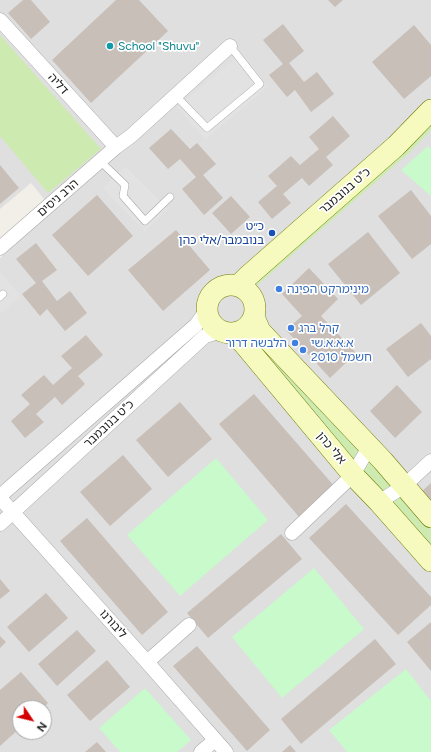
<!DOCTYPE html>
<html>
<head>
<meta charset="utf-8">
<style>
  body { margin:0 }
  #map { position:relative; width:431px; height:752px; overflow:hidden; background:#f2efe9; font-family:Figtree,sans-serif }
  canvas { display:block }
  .north { position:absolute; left:12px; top:700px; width:40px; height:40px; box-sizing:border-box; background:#fff; border:1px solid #a7a7a7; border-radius:50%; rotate:125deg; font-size:11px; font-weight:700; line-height:16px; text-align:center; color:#222 }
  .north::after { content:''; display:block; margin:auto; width:14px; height:18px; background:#d40000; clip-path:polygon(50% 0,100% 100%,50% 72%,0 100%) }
</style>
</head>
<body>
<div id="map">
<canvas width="431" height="752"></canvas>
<div class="north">N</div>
</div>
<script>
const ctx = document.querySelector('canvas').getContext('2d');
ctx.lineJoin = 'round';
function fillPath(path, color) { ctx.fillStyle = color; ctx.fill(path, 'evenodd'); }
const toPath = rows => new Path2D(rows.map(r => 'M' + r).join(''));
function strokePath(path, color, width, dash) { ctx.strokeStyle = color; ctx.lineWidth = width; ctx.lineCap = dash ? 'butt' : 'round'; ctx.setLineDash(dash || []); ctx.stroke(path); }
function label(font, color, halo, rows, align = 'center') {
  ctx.font = font + ' Figtree,"Noto Sans Hebrew",sans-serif'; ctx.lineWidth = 3.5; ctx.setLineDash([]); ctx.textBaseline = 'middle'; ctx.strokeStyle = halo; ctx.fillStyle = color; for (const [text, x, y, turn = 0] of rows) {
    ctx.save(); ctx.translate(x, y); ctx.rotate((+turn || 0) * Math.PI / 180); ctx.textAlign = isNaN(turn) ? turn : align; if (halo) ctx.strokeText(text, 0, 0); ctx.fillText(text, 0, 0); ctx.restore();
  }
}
fillPath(toPath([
  [0,0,431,0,431,752,0,752,0,258,53,210,31,183,0,209],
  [20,708,44,708,44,732,20,732]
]), '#e0dfdf');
fillPath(toPath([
  [0,35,101,149,48,193,0,136],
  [431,110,431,130,410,152,255,287,247,277],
  [260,331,431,517,431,561,244,344]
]), '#cdebb0');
fillPath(toPath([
  [428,146,431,149,431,196,401,170],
  [216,458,268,520,180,596,127,535],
  [314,568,364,629,282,698,232,637],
  [406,669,431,701,431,752,347,752,329,730],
  [145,688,191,740,177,752,120,752,99,728]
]), '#c8facc');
fillPath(toPath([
  [241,53,269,86,205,140,177,107],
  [125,166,168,209,145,232,102,188],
  [0,272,21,296,0,314]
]), '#e2e2e2');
fillPath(toPath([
  [23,0,31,0,50,22,31,39,8,13],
  [116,0,139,0,168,31,91,103,52,60],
  [328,0,343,0,335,7],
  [283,24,304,51,289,63,304,82,317,72,334,94,311,112,295,90,287,97,269,75,283,64,263,40],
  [414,25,431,45,431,76,404,99,372,62],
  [333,116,350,136,326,157,333,165,309,186,302,178,283,194,291,203,272,219,258,202,277,186,268,176,291,156,300,165,319,149,309,137],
  [171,129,190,149,197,143,216,164,203,175,223,198,204,215,182,189,196,177,180,159,168,169,149,148],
  [0,165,19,188,0,204],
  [411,190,431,216,431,244,412,259,378,216],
  [97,195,133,236,88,276,52,235],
  [231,196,250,217,231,234,212,213],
  [176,230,210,270,163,311,128,270],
  [368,232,400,273,361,305,328,264],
  [36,243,57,270,42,281,57,301,70,291,87,313,65,331,47,309,40,316,22,294,36,283,16,259],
  [309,268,338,299,321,316,356,353,330,378,286,330,302,316,282,294],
  [421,323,431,336,431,359,408,377,386,349],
  [86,335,103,355,78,376,85,384,62,405,55,397,36,414,44,422,25,438,11,421,30,404,21,395,44,375,53,385,72,368,61,356],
  [397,385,422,412,395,438,370,411],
  [254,394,335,487,300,518,219,424],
  [180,402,212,439,168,477,136,440],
  [123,455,152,489,110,526,80,492],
  [431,483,431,504,421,492],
  [346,504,431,597,431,605,398,635,309,538],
  [87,518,168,612,142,635,60,541],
  [281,534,302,559,208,638,187,613],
  [0,579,10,591,0,599],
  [46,593,68,618,29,652,7,627],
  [431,622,431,671,407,642],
  [77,630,96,651,57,686,38,664],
  [0,636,6,642,0,648],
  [375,639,396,664,301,744,281,719],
  [197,646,270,730,247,751,173,666],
  [107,660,130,687,90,721,67,695],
  [21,672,48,703,43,708,20,708,20,728,0,746,0,690],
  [97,742,106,752,85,752],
  [290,745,296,752,282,752]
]), '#c7bfb8');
const lane = toPath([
  [176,96,207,128,260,84,230,46],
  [100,161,125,185,123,196,145,221,170,197],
  [0,297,3,294]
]);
const street = toPath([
  [0,20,116,147],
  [0,248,116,147,131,136,230,46],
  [0,496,196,325,207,310],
  [0,498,147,662,226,752],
  [379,502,404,486,431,461],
  [0,524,205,336,222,331],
  [292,533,353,475,369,447],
  [147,662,189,625],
  [201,752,215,740]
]);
const secondary = toPath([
  '207 309a24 24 0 1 1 48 0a24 24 0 1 1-48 0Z',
  [238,286,247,277,396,146,431,110],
  [254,317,260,331,383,461,431,517],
  [233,333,244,344,353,475,379,502,431,561]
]);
strokePath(lane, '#a9a9a9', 8);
strokePath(street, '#a9a9a9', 15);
strokePath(secondary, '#707d05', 22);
strokePath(lane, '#fff', 7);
strokePath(street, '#fff', 14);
strokePath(secondary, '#f7fabf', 21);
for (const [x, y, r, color] of [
  [110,46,4,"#0f9aa8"],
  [272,233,4,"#1a4fb4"],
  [279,289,4,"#3f7fe0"],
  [291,328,4,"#3f7fe0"],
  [295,343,4,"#3f7fe0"],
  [303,350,4,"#3f7fe0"]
]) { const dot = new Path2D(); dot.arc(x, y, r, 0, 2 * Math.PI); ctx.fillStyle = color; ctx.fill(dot); strokePath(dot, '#fff', 1.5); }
label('12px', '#0d838f', '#fff', [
  ["School \"Shuvu\"",118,46]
], 'left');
label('12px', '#222', '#fff', [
  ["דליה",58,84,48],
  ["כ\"ט בנובמבר",345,191,-41],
  ["הרב ניסים",58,198,-41],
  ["כ\"ט בנובמבר",109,424,-43],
  ["אלי כהן",331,448,50],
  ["ליבורנו",113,624,48]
]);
label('12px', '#164399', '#fff', [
  ["כ״ט",264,226],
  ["בנובמבר/אלי כהן",264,240]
], 'right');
label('12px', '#366cbe', '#fff', [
  ["מינימרקט הפינה",287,289],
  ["קרל ברג",299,328],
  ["הלבשה דרור",287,343,"right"],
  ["א.א.א.שי",311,343],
  ["חשמל 2010",311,357]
], 'left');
</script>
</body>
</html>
